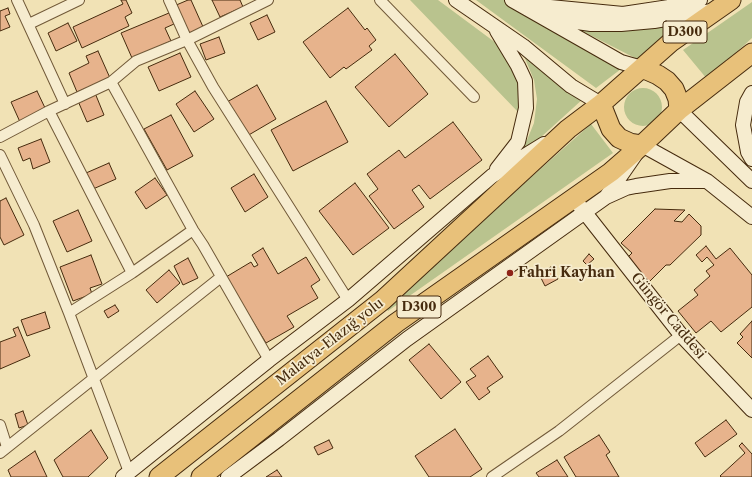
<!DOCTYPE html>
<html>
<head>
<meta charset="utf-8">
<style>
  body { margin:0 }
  canvas { display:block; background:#f1e2b5 }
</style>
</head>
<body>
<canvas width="752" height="477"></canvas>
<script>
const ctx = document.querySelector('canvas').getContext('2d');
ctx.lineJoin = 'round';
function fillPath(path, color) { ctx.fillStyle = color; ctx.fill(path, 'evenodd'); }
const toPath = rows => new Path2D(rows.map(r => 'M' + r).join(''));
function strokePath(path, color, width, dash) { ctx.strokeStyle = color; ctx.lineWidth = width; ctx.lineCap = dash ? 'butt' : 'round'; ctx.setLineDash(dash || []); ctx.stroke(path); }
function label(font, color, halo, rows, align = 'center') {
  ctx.font = font + ' "Libre Caslon Text",serif'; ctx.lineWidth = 3.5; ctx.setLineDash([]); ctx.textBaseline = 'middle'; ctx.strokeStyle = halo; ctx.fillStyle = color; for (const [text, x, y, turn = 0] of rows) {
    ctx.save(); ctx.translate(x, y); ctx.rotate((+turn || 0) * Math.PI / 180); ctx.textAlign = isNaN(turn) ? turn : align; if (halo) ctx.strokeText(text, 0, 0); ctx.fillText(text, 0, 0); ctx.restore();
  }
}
fillPath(toPath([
  [410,0,438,0,496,43,509,54,523,81,519,113],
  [476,0,505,0,621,69,596,88],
  [752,2,752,38,707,79,683,50],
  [545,12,693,14,637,59],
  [524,56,584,98,518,158,515,155,527,140,534,123,537,99,534,80],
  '624 107a19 19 0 1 1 38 0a19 19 0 1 1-38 0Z',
  [591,124,613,153,388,311,385,307]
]), '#b9c38e');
const building = toPath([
  [121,0,126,0,132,13,125,17,129,26,82,48,73,27,123,4,121,0],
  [188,0,191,0,204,29,187,36,174,6,188,0],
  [212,0,240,0,243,7,220,17,212,0],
  [8,8,10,14,5,16,10,27,0,31,0,11,8,8],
  [348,8,365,30,367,28,376,40,369,46,372,50,346,69,344,67,330,78,303,42,348,8],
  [169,13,174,24,165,28,171,41,132,58,121,33,169,13],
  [267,15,275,32,258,40,250,23,267,15],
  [68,23,77,41,56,51,48,33,68,23],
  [219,37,225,53,206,60,200,44,219,37],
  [98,51,110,78,77,92,69,73,89,63,86,56,98,51],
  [180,53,191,77,159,91,148,67,180,53],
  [395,54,428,94,389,127,355,87,395,54],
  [257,85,276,119,247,136,227,102,257,85],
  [37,91,46,110,20,122,11,102,37,91],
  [195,91,214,119,194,132,176,104,195,91],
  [95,93,104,115,87,122,78,101,95,93],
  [326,101,348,142,293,171,271,130,326,101],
  [171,115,193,156,167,170,144,129,171,115],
  [453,122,482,160,430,199,419,185,412,190,424,207,394,229,369,196,378,189,367,174,399,150,405,158,453,122],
  [41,139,50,162,33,169,30,158,23,161,18,148,41,139],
  [109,163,116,179,93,189,86,173,109,163],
  [254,174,268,197,245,212,231,188,254,174],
  [155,178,167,195,146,209,135,192,155,178],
  [355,183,389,228,353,255,319,211,355,183],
  [6,198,24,235,4,245,0,237,0,201,6,198],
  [655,209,685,210,674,221,682,222,689,214,701,226,701,235,670,265,666,265,648,283,624,261,632,253,621,243,655,209],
  [78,210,92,241,67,252,53,221,78,210],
  [706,246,716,259,730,248,752,275,752,307,721,332,711,321,696,333,678,311,698,295,694,290,710,276,706,271,714,265,707,257,702,262,696,255,706,246],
  [263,248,278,274,306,257,320,280,311,286,318,298,287,316,294,327,266,343,226,277,251,262,254,267,258,265,252,255,263,248],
  [589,254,594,259,587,265,583,261,589,254],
  [91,255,102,284,90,288,92,294,73,301,60,267,91,255],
  [188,258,198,278,183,285,174,266,188,258],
  [551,267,558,279,545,286,539,274,551,267],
  [169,270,180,283,157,303,146,290,169,270],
  [115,305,119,311,108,318,104,311,115,305],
  [45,312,50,328,27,336,21,320,45,312],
  [752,321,752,358,737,343,743,337,740,334,752,321],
  [18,327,30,356,0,369,0,342,16,336,13,329,18,327],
  [429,344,461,382,441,399,409,360,429,344],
  [488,356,503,377,487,388,490,392,479,400,466,382,476,376,470,369,488,356],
  [23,411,28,425,19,428,15,414,23,411],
  [726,420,737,434,705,457,695,443,726,420],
  [455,429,482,469,470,477,429,477,415,456,455,429],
  [91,430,108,458,88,477,63,477,54,460,91,430],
  [599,435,610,452,606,455,619,477,576,477,564,457,599,435],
  [329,440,333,448,318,455,314,447,329,440],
  [742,443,752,454,752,477,721,477,720,476,745,453,739,446,742,443],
  [35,451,47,477,11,477,8,470,35,451],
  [557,460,568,477,539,477,536,473,557,460],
  [277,470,282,477,266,477,277,470]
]);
fillPath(building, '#e7b38c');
strokePath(building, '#462b0e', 1);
const street = toPath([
  [17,0,65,104],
  [169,0,187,40,213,87,348,300],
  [380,0,474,97],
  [29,24,79,0],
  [111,82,193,230,203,245,269,360],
  [49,111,132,273],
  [0,137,49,111,111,82,136,61,187,40,268,0],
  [0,155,34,225,69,313,129,472],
  [69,313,132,273,193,230],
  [0,425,7,447],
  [0,453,221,277],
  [492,477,559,431,681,335]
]);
const secondary = toPath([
  [456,0,523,46,571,86,601,104],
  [512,0,621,62,642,68],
  [524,0,540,6,623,14,669,7,700,0],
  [540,6,563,20,591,24,621,24,654,21,712,11],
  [752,93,747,102,743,125,748,152,752,159],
  [679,110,752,181],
  [497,169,518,142,526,108,525,81,518,66,497,31],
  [606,197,642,145,707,181,752,217],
  [579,205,681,335,752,410],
  [123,477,269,360,348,300,492,176,544,144],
  [228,477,279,439,407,339,606,197,626,188,636,186,670,181,707,181]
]);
const highway = toPath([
  [642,68,658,75,667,81,674,89,678,99,679,110],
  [601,104,611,129,619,138,630,143,642,145],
  [159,477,383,300,568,129,601,104,671,42,731,0],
  [201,477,396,323,611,172,642,145,679,110,752,53]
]);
strokePath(street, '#715938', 12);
strokePath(secondary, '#462b0e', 16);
strokePath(highway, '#462b0e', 21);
strokePath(street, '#f6eccf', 10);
strokePath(secondary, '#f6eccf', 14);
strokePath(highway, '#e8c17a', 19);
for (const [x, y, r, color] of [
  [510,273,4,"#8f2418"]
]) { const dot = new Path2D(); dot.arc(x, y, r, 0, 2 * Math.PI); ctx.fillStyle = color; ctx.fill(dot); strokePath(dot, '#f6eccf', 1.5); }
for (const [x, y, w] of [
  [685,32,44],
  [419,307,44]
]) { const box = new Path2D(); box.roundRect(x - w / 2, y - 11, w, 22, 3); ctx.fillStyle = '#f6eccf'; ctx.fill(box); strokePath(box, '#462b0e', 1); }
label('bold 13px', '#462b0e', null, [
  ["D300",685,32],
  ["D300",419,307]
]);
label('bold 14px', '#462b0e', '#f6eccf', [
  ["Fahri Kayhan",518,273]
], 'left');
label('14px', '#462b0e', '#f6eccf', [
  ["Güngör Caddesi",668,316,50],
  ["Malatya-Elazığ yolu",330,342,-38]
]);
</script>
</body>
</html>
